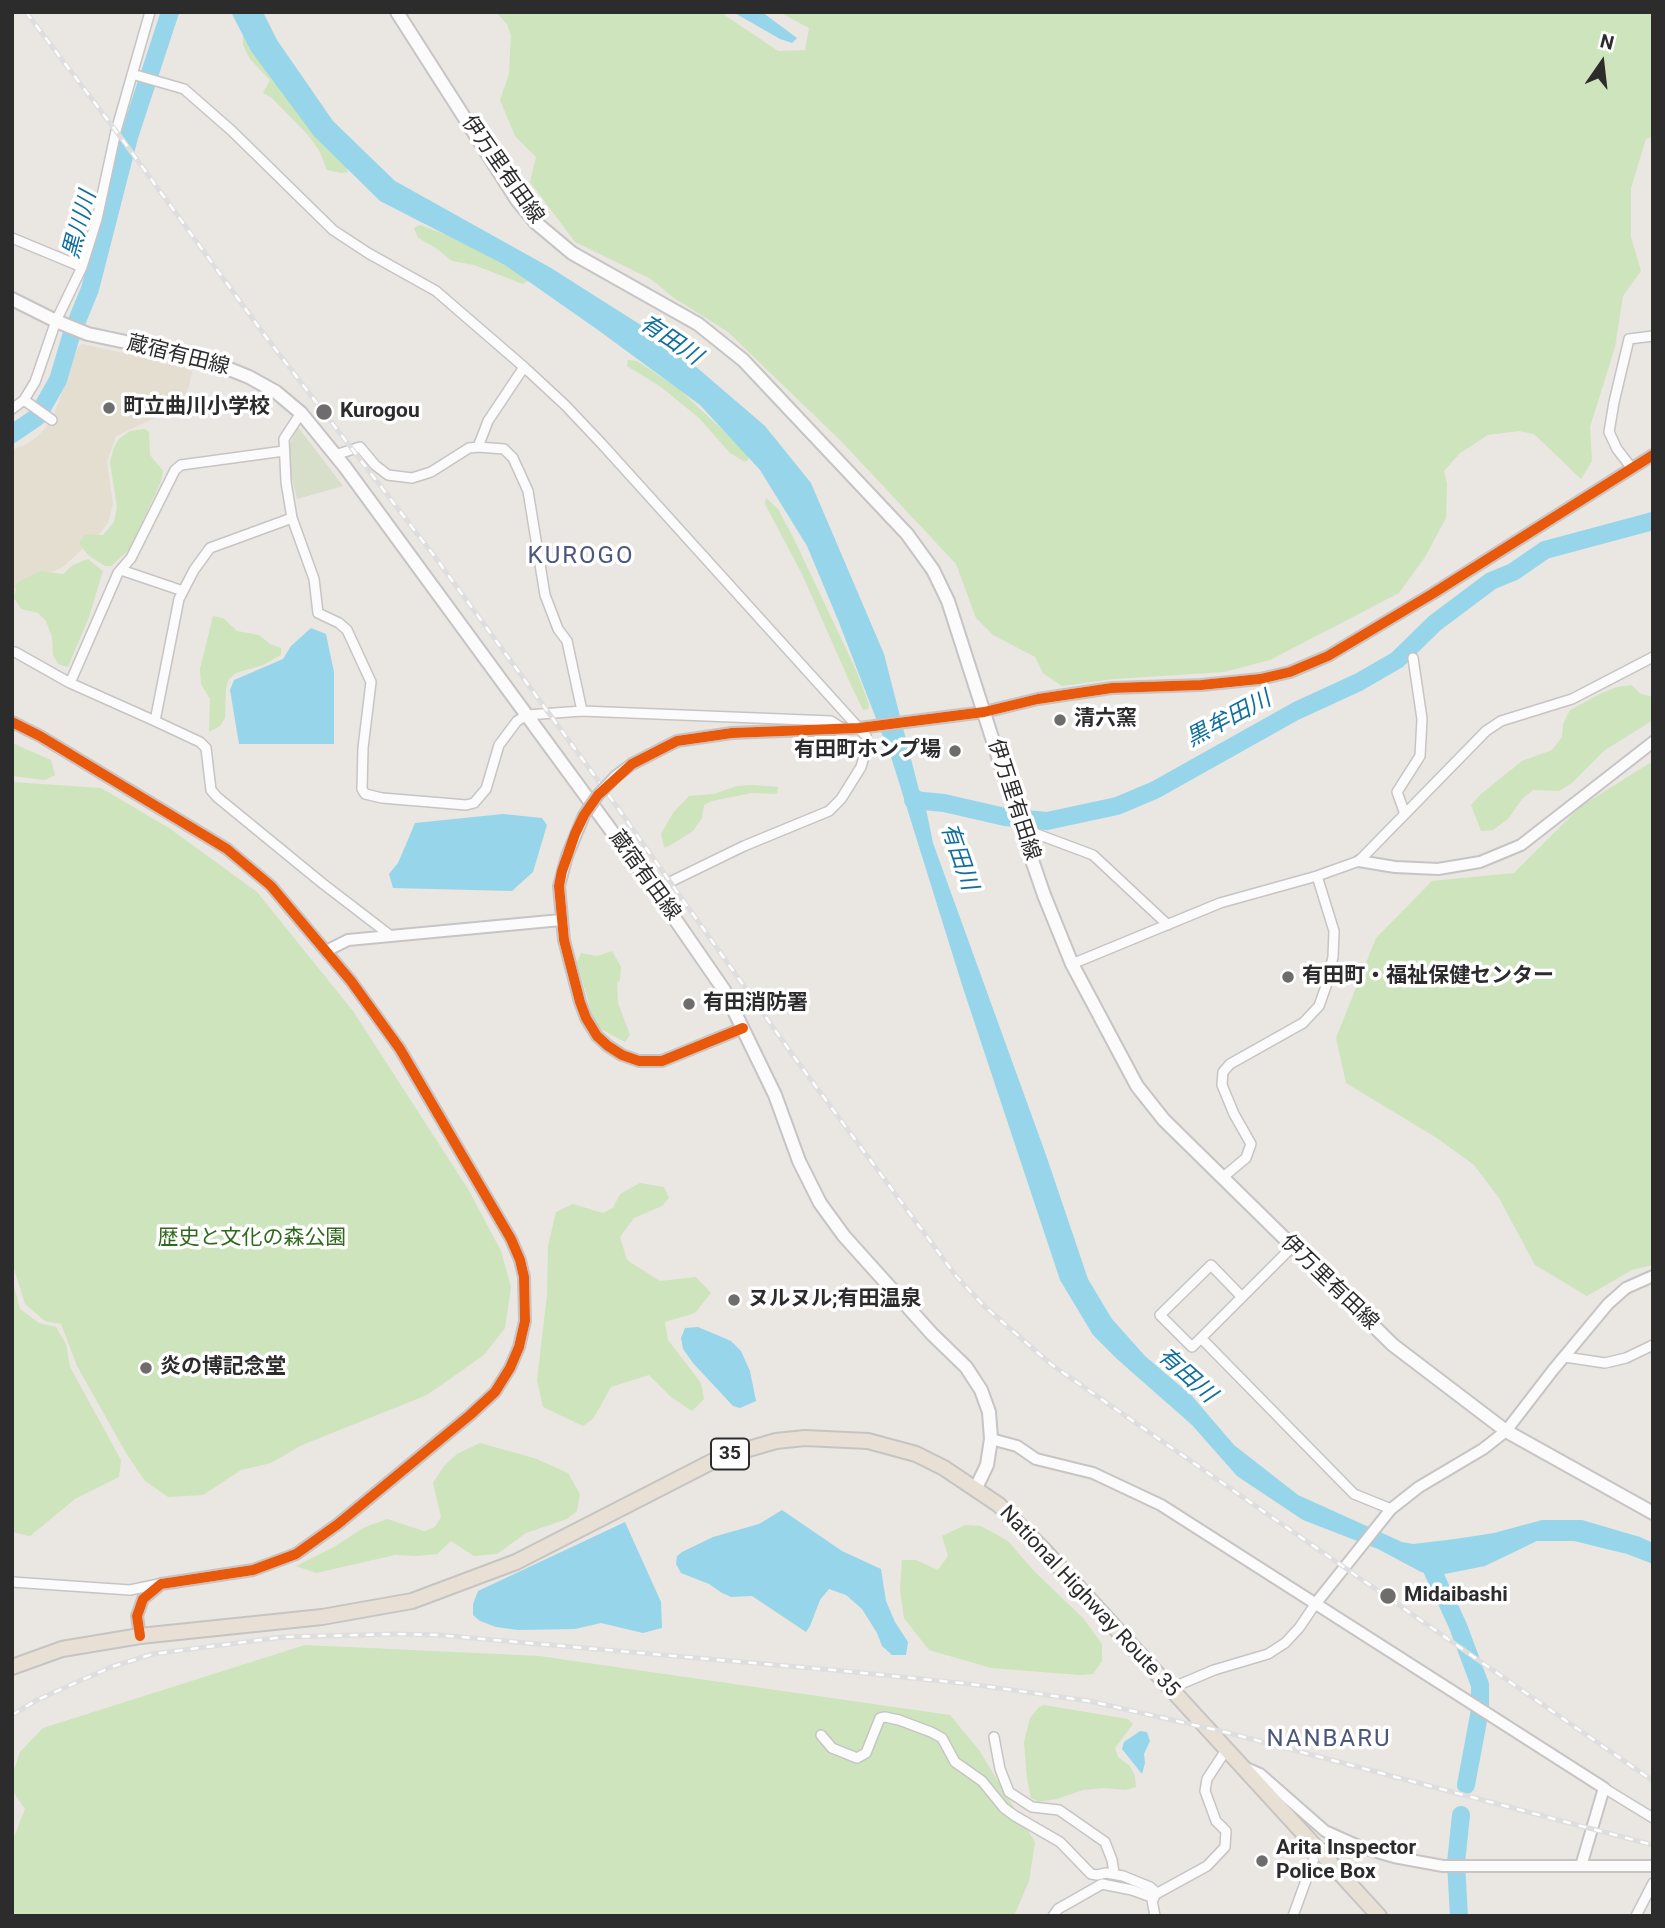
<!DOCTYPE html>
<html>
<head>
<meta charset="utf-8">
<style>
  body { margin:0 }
  #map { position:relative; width:1665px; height:1928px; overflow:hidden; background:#eae6e2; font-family:Roboto,sans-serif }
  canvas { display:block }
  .frame { position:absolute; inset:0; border:14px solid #2c2c2c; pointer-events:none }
  .north { position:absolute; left:1567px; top:28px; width:70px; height:70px; -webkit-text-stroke:5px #fff; paint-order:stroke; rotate:14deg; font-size:19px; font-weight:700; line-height:28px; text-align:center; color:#2c2c2c }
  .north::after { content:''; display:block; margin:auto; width:24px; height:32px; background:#2c2c2c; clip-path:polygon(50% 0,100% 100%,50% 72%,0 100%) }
</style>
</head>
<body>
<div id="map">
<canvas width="1665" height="1928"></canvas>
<div class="frame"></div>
<div class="north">N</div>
</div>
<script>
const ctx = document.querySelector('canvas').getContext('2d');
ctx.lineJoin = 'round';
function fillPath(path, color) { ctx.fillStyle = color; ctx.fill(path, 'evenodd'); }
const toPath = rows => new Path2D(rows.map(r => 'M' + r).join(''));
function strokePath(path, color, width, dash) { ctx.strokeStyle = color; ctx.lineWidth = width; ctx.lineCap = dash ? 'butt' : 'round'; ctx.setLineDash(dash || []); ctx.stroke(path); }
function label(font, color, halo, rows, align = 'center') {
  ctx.font = font + ' Roboto,"Noto Sans JP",sans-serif'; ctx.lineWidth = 7; ctx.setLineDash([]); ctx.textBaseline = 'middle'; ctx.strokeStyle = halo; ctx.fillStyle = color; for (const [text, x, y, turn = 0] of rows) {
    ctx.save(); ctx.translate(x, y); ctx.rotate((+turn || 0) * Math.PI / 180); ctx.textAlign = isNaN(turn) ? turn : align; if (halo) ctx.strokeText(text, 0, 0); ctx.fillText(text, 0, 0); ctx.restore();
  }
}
fillPath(toPath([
  [82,344,193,368,189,387,182,401,170,411,116,436,107,462,113,504,108,523,99,534,63,567,12,590,12,450,27,444,38,436,52,420,78,347]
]), '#e4ded1');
fillPath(toPath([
  [496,12,720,12,778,51,805,50,809,28,779,12,1653,12,1653,137,1646,139,1631,188,1631,237,1641,271,1623,296,1615,347,1590,427,1592,461,1581,479,1534,434,1519,431,1488,435,1460,453,1444,471,1447,484,1446,518,1425,557,1399,593,1270,660,1224,672,1114,679,1062,686,1043,673,1035,657,993,635,976,618,956,564,842,442,728,332,674,298,651,279,575,242,530,182,536,157,515,136,500,100,509,74,511,35,507,24],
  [243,26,346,161,348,172,341,173,327,170,319,150,307,134,272,98,263,93,270,80,250,59,243,45],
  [420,225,481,248,529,280,523,284,474,265,452,261,436,248,418,238,414,228],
  [628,360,637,361,680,390,749,455,748,460,745,462,730,453,699,418,661,387,627,366],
  [145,429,149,432,150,455,163,471,161,481,130,549,111,566,105,566,88,555,79,543,85,535,103,535,114,522,117,507,110,462,114,447,119,439,130,431],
  [766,498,778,509,794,539,856,670,869,704,868,709,863,710,851,685,802,574,765,504],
  [88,559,103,571,89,617,68,667,58,664,53,655,52,637,46,621,38,613,21,609,14,598,17,583,40,571,63,574,73,565],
  [213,616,223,618,237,631,259,635,270,644,281,648,281,655,263,665,236,673,229,679,226,688,225,718,220,726,209,732,210,699,201,684,200,669],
  [1631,685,1641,694,1653,697,1653,720,1605,750,1572,783,1559,791,1533,790,1522,799,1508,819,1493,830,1481,831,1471,805,1481,794,1522,761,1552,750,1562,737,1563,724,1570,710,1602,693,1617,687],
  [12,743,51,760,55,775,45,780,12,776],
  [1653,761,1653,1265,1632,1270,1587,1296,1535,1265,1499,1198,1474,1165,1437,1138,1346,1083,1336,1038,1376,938,1432,881,1514,873,1581,806],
  [12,782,101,788,169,828,257,892,353,1011,468,1189,501,1251,511,1287,505,1328,484,1355,427,1395,302,1445,271,1463,241,1470,203,1495,168,1497,145,1481,126,1453,77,1366,61,1324,45,1321,25,1304,12,1262],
  [754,785,778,787,777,794,752,793,712,801,704,805,702,818,693,831,669,846,664,847,661,834,673,813,689,796,714,794,737,786],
  [612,951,621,967,620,980,617,982,618,1003,630,1035,625,1042,601,1029,593,1018,577,962,581,953,597,956],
  [640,1183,664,1187,669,1198,662,1206,634,1218,620,1237,627,1260,660,1281,696,1277,711,1293,695,1313,665,1322,668,1340,701,1383,704,1399,692,1411,671,1397,649,1375,611,1387,593,1419,583,1426,543,1407,537,1380,547,1295,548,1246,556,1212,573,1204,603,1213,613,1208,620,1194],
  [12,1278,20,1309,39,1323,56,1327,66,1344,70,1367,121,1460,119,1477,75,1499,30,1536,12,1532],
  [480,1443,534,1458,568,1473,580,1494,577,1511,567,1519,526,1533,497,1554,474,1556,451,1541,437,1554,416,1556,395,1555,316,1573,296,1566,334,1547,363,1528,387,1519,424,1531,435,1527,441,1517,433,1483,444,1466,457,1454],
  [965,1525,981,1526,1008,1541,1033,1570,1083,1618,1102,1644,1102,1661,1093,1674,1080,1675,991,1668,929,1650,904,1618,900,1590,902,1560,916,1560,938,1570,948,1556,942,1536],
  [305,1645,539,1656,950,1715,979,1750,1035,1842,1029,1881,1014,1916,12,1916,12,1842,25,1809,12,1790,12,1776,20,1752,43,1728],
  [1044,1705,1128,1719,1133,1724,1115,1748,1118,1757,1130,1766,1135,1776,1136,1787,1126,1790,1104,1788,1083,1790,1057,1799,1039,1802,1031,1798,1027,1779,1024,1742,1030,1718,1039,1707]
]), '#cde4bc');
fillPath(toPath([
  [298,427,343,486,297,499,289,467,289,446]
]), '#d7deca');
fillPath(toPath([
  [231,12,263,12,277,40,333,121,395,181,551,268,666,341,765,426,811,483,884,654,919,790,927,796,925,804,933,843,1046,1155,1088,1279,1112,1319,1145,1356,1192,1396,1234,1445,1298,1495,1402,1542,1413,1544,1455,1539,1494,1533,1542,1520,1582,1520,1640,1537,1653,1543,1653,1564,1627,1554,1574,1541,1537,1541,1485,1566,1440,1575,1421,1572,1378,1549,1303,1520,1237,1476,1192,1425,1117,1359,1093,1335,1060,1280,963,988,892,760,838,620,807,546,760,470,700,405,598,330,505,265,380,201,314,136,251,51],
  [733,12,762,12,797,38,792,43,780,39],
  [311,628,326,634,334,672,334,744,239,744,230,690,234,680,283,659,291,646],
  [503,814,542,818,547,825,533,872,512,891,393,888,389,874,398,863,415,823],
  [698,1327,731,1341,741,1351,750,1371,756,1401,740,1408,733,1406,693,1363,683,1349,681,1338,685,1328],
  [782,1510,842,1551,881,1569,886,1601,895,1622,908,1642,906,1655,892,1655,882,1646,877,1633,862,1609,846,1595,829,1589,820,1600,810,1626,806,1632,752,1596,731,1597,722,1593,709,1584,681,1573,676,1564,677,1556,682,1552,713,1537,759,1524],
  [625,1522,661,1602,662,1628,643,1633,601,1623,575,1629,518,1630,496,1627,480,1621,473,1615,473,1604,478,1591],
  [1140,1731,1147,1732,1150,1741,1144,1754,1145,1763,1142,1774,1122,1749,1124,1742]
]), '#97d6ea');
strokePath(toPath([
  [12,434,37,417,58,380,72,333,90,289,129,137,170,12],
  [913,800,944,803,1005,817,1047,821,1117,806,1155,790,1296,711,1359,682,1397,660,1435,623,1491,581,1513,572,1545,550,1653,521],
  [1422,1554,1430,1565,1458,1626,1480,1685,1480,1710,1466,1785],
  [1459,1916,1456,1863,1461,1815]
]), '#97d6ea', 18);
const minor = toPath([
  [132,74,184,89,232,131,333,230,368,253,436,291,524,367,565,405,601,443,866,736,868,743,861,767,841,799,829,811,744,846,670,882,657,893],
  [12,238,82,267],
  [24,400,52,420],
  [12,409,24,400,35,382,56,321,82,267,97,219,116,131,150,12],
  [478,447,504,449,513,458,528,491,545,595,558,629,567,641,582,711],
  [335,455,360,447,375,465,388,475,412,478,431,472,469,448,478,447,488,421,524,367],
  [1631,467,1617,449,1609,432,1614,402,1629,339,1653,336],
  [292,518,314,579,318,613,339,623,347,630,371,682,363,748,362,789,365,794,382,798,466,805,474,803,486,789,499,745,517,721,527,715,582,711,831,721,843,729],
  [121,570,183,591],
  [15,652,70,683,155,721,179,599,194,570,210,548,292,518,286,482,284,439,301,413],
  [70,683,118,573,131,558,175,470,181,465,284,451],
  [155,721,200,742,206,748,211,790,217,797,322,883,391,936],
  [1405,814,1397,792,1420,756,1422,719,1413,658],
  [1021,828,1093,855,1168,925],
  [1072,964,1220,903,1317,876,1359,861,1486,731,1501,721,1572,699,1653,657],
  [1222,1178,1246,1158,1251,1144,1234,1114,1222,1085,1223,1072,1230,1064,1303,1023,1319,1006,1326,986,1333,957,1334,931,1317,876],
  [1292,1247,1201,1338,1354,1494,1391,1509],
  [1201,1338,1192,1347,1160,1315,1211,1265,1242,1297],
  [1565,1357,1605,1363,1626,1358,1653,1345],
  [12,1582,130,1590,159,1584],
  [1169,1689,1214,1670,1268,1654,1285,1643,1299,1628,1316,1603],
  [821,1735,832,1748,857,1758,866,1753,880,1718,885,1717,899,1720,931,1732,942,1738,955,1762,982,1781,1004,1808,1015,1816,1060,1842,1091,1874,1097,1875,1106,1873,1123,1876,1150,1887,1157,1893],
  [994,1737,1000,1769,1009,1792,1032,1807,1059,1810,1105,1842,1112,1860,1114,1873],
  [1604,1788,1653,1818],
  [1053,1916,1058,1909,1102,1884,1132,1890,1154,1898],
  [1155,1916,1152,1900,1156,1894,1207,1866,1225,1847,1226,1831,1216,1821,1205,1791,1207,1779,1226,1750],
  [1293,1916,1317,1850],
  [1636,1916,1653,1883]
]);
const tertiary = toPath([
  [12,722,40,736,227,849,271,886,351,981,400,1049,511,1239,520,1260,524,1277,525,1321,519,1347,510,1368,495,1392,470,1415,338,1524,296,1554,253,1570,161,1584,143,1599,137,1616,140,1636],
  [677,741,732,733,859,728,984,712,1038,699,1112,688,1201,685,1260,679,1290,672,1328,656,1432,594,1653,455],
  [567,856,559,886,564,940,580,1002,586,1018,597,1036,608,1046,622,1055,639,1061,662,1061,743,1028],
  [1359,861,1395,867,1438,869,1480,862,1521,845,1653,742],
  [326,951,348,940,561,920],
  [991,1439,1017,1446,1036,1459,1093,1473,1161,1505,1604,1788,1581,1866],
  [1316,1603,1391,1509,1419,1487,1483,1449,1506,1431,1553,1370,1608,1304,1626,1288,1653,1276],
  [1246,1768,1260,1774,1325,1831,1363,1848,1394,1857,1443,1866,1653,1866],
  [1317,1850,1360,1848]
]);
const secondary = toPath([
  [397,12,517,200,535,222,572,253,698,324,743,360,907,534,933,570,948,601,1021,828,1044,895,1072,964,1137,1086,1164,1120,1393,1345,1506,1431,1653,1513],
  [12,299,56,321,88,334,202,358,249,377,276,392,301,413,345,467,657,893,724,990,775,1095,799,1161,820,1203,844,1236,932,1334,966,1367,981,1390,989,1412,991,1439,987,1465,976,1488]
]);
const trunk = toPath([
  [12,1667,62,1649,140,1636,322,1617,412,1601,516,1562,721,1457,776,1441,805,1438,868,1441,916,1454,944,1468,999,1505,1043,1549,1379,1916]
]);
strokePath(minor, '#c6c4c5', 12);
strokePath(tertiary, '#c6c4c5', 14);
strokePath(secondary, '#c6c4c5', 16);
strokePath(trunk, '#c6c4c2', 18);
strokePath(minor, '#fcfbfb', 9);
strokePath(tertiary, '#fcfbfb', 10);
strokePath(secondary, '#fcfbfb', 12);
strokePath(trunk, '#e8e0d4', 14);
const rail = toPath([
  [26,12,122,139,263,333,435,557,610,797,797,1061,956,1276,984,1306,1052,1365,1653,1781],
  [12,1715,37,1700,111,1667,153,1654,283,1637,395,1634,438,1635,844,1671,970,1684,1089,1701,1229,1733,1653,1845]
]);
strokePath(rail, '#dededf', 5);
strokePath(rail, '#fff', 2.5, [8]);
const tertiaryBridge = toPath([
  [567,856,584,815,598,795,616,776,632,764,677,741]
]);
strokePath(tertiaryBridge, '#c6c4c5', 14, []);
strokePath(tertiaryBridge, '#fcfbfb', 10);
strokePath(toPath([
  [12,722,40,736,227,849,271,886,351,981,400,1049,511,1239,520,1260,524,1277,525,1321,519,1347,510,1368,495,1392,470,1415,338,1524,296,1554,253,1570,161,1584,143,1599,137,1616,140,1636],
  [743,1028,662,1061,639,1061,622,1055,608,1046,597,1036,586,1018,580,1002,564,940,559,886,562,871,575,834,584,815,598,795,632,764,677,741,732,733,859,728,984,712,1038,699,1112,688,1201,685,1260,679,1290,672,1328,656,1432,594,1653,455]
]), '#e8590c', 10);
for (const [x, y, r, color] of [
  [109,408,7,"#6e6d6c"],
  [324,412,9,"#6e6d6c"],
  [1060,720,7,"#6e6d6c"],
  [955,751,7,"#6e6d6c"],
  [1288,977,7,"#6e6d6c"],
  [689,1004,7,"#6e6d6c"],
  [734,1300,7,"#6e6d6c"],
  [146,1368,7,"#6e6d6c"],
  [1388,1596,9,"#6e6d6c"],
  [1262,1861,7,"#6e6d6c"]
]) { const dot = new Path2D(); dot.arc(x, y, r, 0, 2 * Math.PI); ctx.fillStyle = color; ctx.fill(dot); strokePath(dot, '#fff', 2.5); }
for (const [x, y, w] of [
  [730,1454,38]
]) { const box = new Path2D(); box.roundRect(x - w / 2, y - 15.5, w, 31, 5); ctx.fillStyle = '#fff'; ctx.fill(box); strokePath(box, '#2c2c2c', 2); }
label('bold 19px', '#2c2c2c', null, [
  ["35",730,1454]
]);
label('21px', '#2c2c2c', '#fff', [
  ["伊万里有田線",502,170,55],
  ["蔵宿有田線",178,356,14],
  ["伊万里有田線",1013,800,72],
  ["蔵宿有田線",644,876,54],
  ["伊万里有田線",1329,1283,44],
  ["National Highway Route 35",1089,1602,47]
]);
label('bold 21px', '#2c2c2c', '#fff', [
  ["町立曲川小学校",123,408],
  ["Kurogou",340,412],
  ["清六窯",1074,720],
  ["有田町ホンプ場",941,751,"right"],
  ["有田町・福祉保健センター",1302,977],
  ["有田消防署",703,1004],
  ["ヌルヌル;有田温泉",748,1300],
  ["炎の博記念堂",160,1368],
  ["Midaibashi",1404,1596],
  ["Arita Inspector",1276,1849],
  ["Police Box",1276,1873]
], 'left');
label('21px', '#2e691c', '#fff', [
  ["歴史と文化の森公園",252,1239]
]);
label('italic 23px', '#106f9d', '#fff', [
  ["黒川川",81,225,-75],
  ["有田川",670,341,34],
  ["黒牟田川",1229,720,-28],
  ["有田川",958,857,71],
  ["有田川",1186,1376,42]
]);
ctx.letterSpacing = '2px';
label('24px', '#4d567d', '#fff', [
  ["KUROGO",581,557],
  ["NANBARU",1329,1740]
]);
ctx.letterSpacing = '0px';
</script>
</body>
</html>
